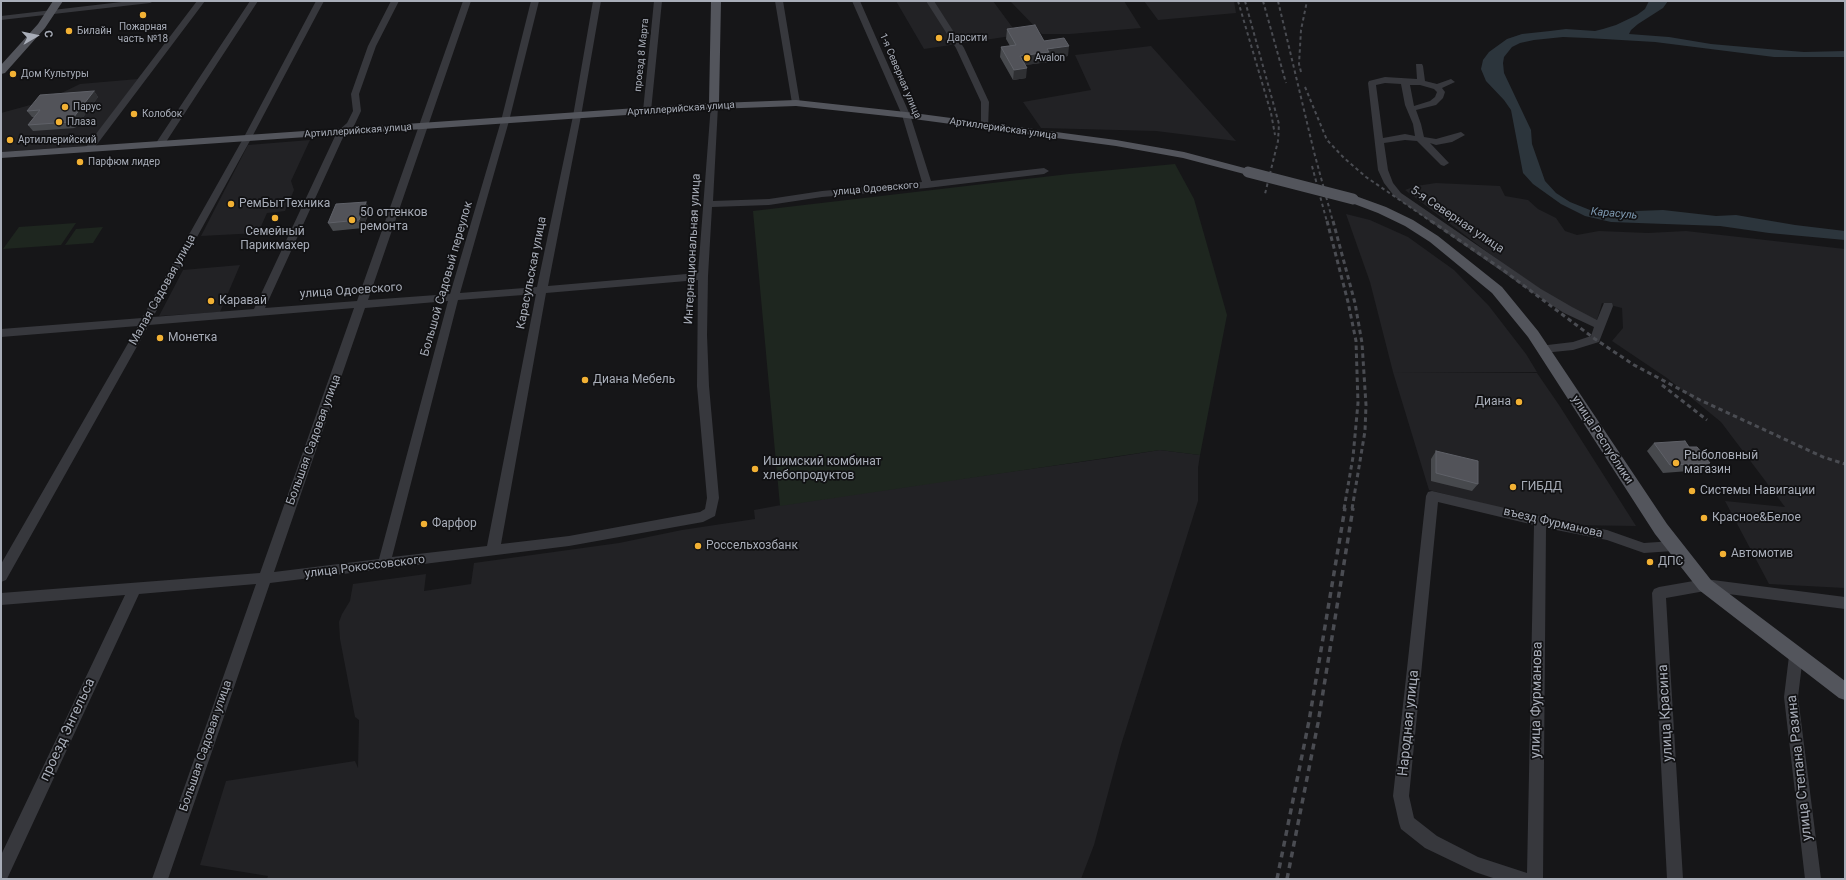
<!DOCTYPE html>
<html>
<head>
<meta charset="utf-8">
<style>
  body { margin:0 }
  #map { position:relative; width:1846px; height:880px; overflow:hidden; background:#161618; font-family:Roboto,sans-serif }
  canvas { display:block }
  .frame { position:absolute; inset:0; border:2px solid #a8adb8; pointer-events:none }
  .north { position:absolute; left:16px; top:16px; width:40px; height:40px; -webkit-text-stroke:3px #111113; paint-order:stroke; rotate:81deg; font-size:11px; font-weight:700; line-height:16px; text-align:center; color:#a8adb8 }
  .north::after { content:''; display:block; margin:auto; width:14px; height:18px; background:#a8adb8; clip-path:polygon(50% 0,100% 100%,50% 72%,0 100%) }
</style>
</head>
<body>
<div id="map">
<canvas width="1846" height="880"></canvas>
<div class="frame"></div>
<div class="north">С</div>
</div>
<script>
const ctx = document.querySelector('canvas').getContext('2d');
ctx.lineJoin = 'round';
function fillPath(path, color) { ctx.fillStyle = color; ctx.fill(path, 'evenodd'); }
const toPath = rows => new Path2D(rows.map(r => 'M' + r).join(''));
function strokePath(path, color, width, dash) { ctx.strokeStyle = color; ctx.lineWidth = width; ctx.lineCap = dash ? 'butt' : 'round'; ctx.setLineDash(dash || []); ctx.stroke(path); }
function label(font, color, halo, rows, align = 'center') {
  ctx.font = font + ' Roboto,sans-serif'; ctx.lineWidth = 3.5; ctx.setLineDash([]); ctx.textBaseline = 'middle'; ctx.strokeStyle = halo; ctx.fillStyle = color; for (const [text, x, y, turn = 0] of rows) {
    ctx.save(); ctx.translate(x, y); ctx.rotate((+turn || 0) * Math.PI / 180); ctx.textAlign = isNaN(turn) ? turn : align; if (halo) ctx.strokeText(text, 0, 0); ctx.fillText(text, 0, 0); ctx.restore();
  }
}
fillPath(toPath([
  [896,1,993,1,1018,35,924,49],
  [1010,1,1124,1,1141,28,1070,34,1042,34],
  [1144,1,1234,1,1236,13,1158,20],
  [1151,46,1236,141,1156,131,1041,128,1023,102,1091,90,1075,55],
  [138,79,88,146,1,152,1,113,45,101,80,84],
  [310,140,291,181,294,190,285,211,267,213,258,233,201,236,248,145],
  [1436,183,1500,186,1505,196,1528,200,1538,209,1556,218,1565,231,1577,235,1599,231,1648,233,1686,231,1845,249,1845,588,1769,584,1725,501,1785,507,1721,422,1667,378,1612,341,1623,328,1622,308,1602,303,1597,320,1566,306,1506,266,1405,190,1416,186],
  [1346,214,1370,220,1408,237,1454,270,1489,306,1526,354,1537,372,1393,372,1370,282],
  [240,265,220,312,159,316,183,270],
  [1393,372,1537,373,1559,405,1636,526,1568,525,1429,490],
  [1160,450,1200,455,1198,468,1198,501,1121,745,1094,845,1081,879,267,879,268,876,200,865,226,781,355,761,358,768,359,720,355,717,340,639,339,622,342,614,350,601,353,584,426,574,424,591,471,584,474,563,619,543,682,530,755,519,754,510,814,499,1109,458]
]), '#222225');
fillPath(toPath([
  [1175,164,1194,199,1227,315,1200,455,1160,450,780,506,753,211,1069,174],
  [76,223,61,245,3,249,19,227],
  [103,227,93,243,65,245,76,229]
]), '#1e261f');
fillPath(toPath([
  [1649,1,1668,1,1663,8,1638,24,1631,30,1629,34,1669,37,1711,44,1779,50,1804,52,1845,51,1845,57,1774,57,1655,42,1587,38,1563,37,1534,40,1520,43,1512,47,1504,57,1503,63,1504,73,1531,130,1532,144,1545,181,1556,193,1570,202,1590,210,1610,212,1663,210,1716,216,1736,215,1795,225,1845,231,1845,240,1769,233,1720,226,1611,222,1585,216,1561,204,1533,184,1523,173,1511,110,1504,100,1486,81,1481,69,1483,60,1489,52,1507,39,1522,34,1550,31,1566,29,1595,31,1603,29,1616,25,1637,15,1645,9]
]), '#2c353c');
fillPath(toPath([
  [130,1,154,1,150,3,1,20,1,16,130,1],
  [197,1,205,1,92,151,86,151,84,149,86,147,197,1],
  [250,1,258,1,164,145,158,145,156,143,250,1],
  [316,1,324,1,252,137,153,317,254,309,337,132,347,123,353,111,351,94,368,46,391,1,399,1,376,46,359,94,361,111,354,126,345,133,265,308,357,301,463,1,471,1,368,300,450,294,501,121,531,1,539,1,509,121,460,293,537,287,573,116,593,1,601,1,581,116,548,286,698,273,711,104,714,103,718,106,713,201,769,199,822,191,922,182,902,115,852,1,860,1,910,115,931,181,1044,168,1049,171,1044,174,927,188,822,197,769,205,712,207,708,276,707,335,709,386,719,498,715,516,703,522,569,546,270,583,168,879,152,879,256,584,139,594,7,879,1,879,1,855,125,595,1,605,1,593,260,573,354,308,149,325,6,580,1,582,1,564,138,326,1,337,1,329,142,318,244,137,316,1],
  [698,280,697,386,707,498,705,509,700,512,569,536,501,544,546,293,698,280],
  [536,294,487,546,392,557,458,300,536,294],
  [448,301,379,559,274,572,365,308,448,301],
  [654,1,662,1,651,111,647,114,643,111,654,1],
  [775,1,783,1,800,103,796,106,792,103,775,1],
  [926,1,934,1,964,48,989,102,988,128,985,129,981,126,981,102,956,48,926,1],
  [1416,64,1422,64,1423,66,1425,81,1437,84,1451,79,1455,82,1442,88,1445,92,1443,98,1436,105,1416,110,1421,124,1424,137,1436,139,1461,132,1465,135,1452,142,1436,145,1430,143,1449,163,1444,166,1441,165,1417,141,1405,140,1384,143,1388,170,1393,183,1401,193,1541,289,1572,307,1597,320,1604,303,1612,303,1613,306,1599,342,1573,350,1543,353,1539,352,1537,349,1539,346,1573,342,1591,336,1594,327,1564,313,1533,293,1395,197,1384,183,1378,170,1368,83,1369,81,1385,77,1417,79,1416,64],
  [1385,83,1401,84,1405,105,1413,124,1415,136,1405,134,1383,138,1376,85,1385,83],
  [1410,85,1420,85,1434,89,1437,92,1435,97,1430,101,1414,106,1410,85],
  [1432,491,1569,523,1607,530,1644,543,1673,541,1678,542,1680,546,1678,550,1673,551,1644,553,1607,540,1546,528,1543,879,1496,879,1475,872,1425,848,1401,829,1399,823,1393,796,1426,496,1428,492,1432,491],
  [1438,502,1534,525,1527,873,1478,857,1437,836,1414,818,1409,796,1438,502],
  [1705,579,1845,597,1845,609,1705,591,1666,598,1683,879,1667,879,1652,593,1654,589,1659,587,1705,579],
  [1796,650,1801,651,1803,656,1798,697,1821,879,1805,879,1784,697,1789,656,1791,651,1796,650]
]), '#37383d');
fillPath(toPath([
  [53,1,63,1,45,28,5,73,1,74,1,65,38,24,53,1],
  [711,1,721,1,719,103,796,100,906,112,1116,140,1184,152,1252,170,1254,172,1248,175,1183,158,1116,146,906,118,796,106,714,109,1,158,1,152,709,103,711,1],
  [1353,195,1386,207,1413,220,1438,236,1502,287,1538,331,1667,524,1711,580,1845,681,1845,700,1839,698,1699,590,1655,534,1528,337,1492,293,1430,242,1405,226,1378,213,1349,202,1347,199,1349,196,1353,195]
]), '#53555c');
strokePath(toPath([
  [1238,1,1271,113,1275,135],
  [1245,1,1279,124,1278,141,1265,194],
  [1263,1,1286,83],
  [1278,1,1314,152,1333,222],
  [1301,72,1299,64,1301,30,1307,1],
  [1305,87,1327,140,1344,158,1366,177,1432,222],
  [1312,166,1327,222]
]), '#4a4c52', 2, [3.5, 3]);
strokePath(toPath([
  [1327,221,1348,302,1356,341,1358,403,1353,457,1344,509],
  [1333,221,1355,303,1362,343,1366,405,1365,431,1352,509],
  [1431,221,1503,270,1595,339,1634,365,1700,400,1823,457,1845,464],
  [1662,385,1707,420]
]), '#4a4c52', 3, [4.5, 3.5]);
strokePath(toPath([
  [1277,879,1309,721,1345,508],
  [1287,879,1318,723,1353,508]
]), '#4a4c52', 3.5, [6, 5]);
strokePath(toPath([
  [1248,172,1353,199]
]), '#53555c', 11);
fillPath(toPath([
  [1007,29,1044,41,1068,56,1048,59,1048,62,1025,65,1026,78,1013,80,1000,57,1001,47,1010,46,1006,39],
  [94,91,98,97,75,128,33,131,28,125,34,117,32,117,27,111],
  [370,210,363,228,333,231,328,223],
  [1654,443,1689,447,1710,463,1702,470,1663,473,1647,451],
  [1436,451,1478,484,1472,491,1431,481,1431,459]
]), '#47494d');
fillPath(toPath([
  [1069,46,1068,56,1048,59,1048,62,1019,66,1020,56,1047,49],
  [1027,68,1026,78,1013,80,1014,70],
  [94,91,98,97,75,128,70,122],
  [366,202,370,210,363,228,359,220]
]), '#2f3033');
const building = toPath([
  [1035,25,1044,41,1064,38,1069,46,1047,49,1049,52,1020,56,1027,68,1014,70,1001,47,1016,45,1007,29,1035,25],
  [94,91,70,122,28,125,40,110,27,111,40,95,94,91],
  [366,202,359,220,328,223,336,204,366,202],
  [1685,441,1689,447,1697,447,1710,463,1670,465,1654,443,1685,441],
  [1436,451,1478,461,1478,484,1436,473,1436,451]
]);
fillPath(building, '#525359');
strokePath(building, '#5f6168', 1);
for (const [x, y, r, color] of [
  [143,15,4,"#f2b134"],
  [69,31,4,"#f2b134"],
  [939,38,4,"#f2b134"],
  [1027,58,4,"#f2b134"],
  [13,74,4,"#f2b134"],
  [65,107,4,"#f2b134"],
  [134,114,4,"#f2b134"],
  [59,122,4,"#f2b134"],
  [10,140,4,"#f2b134"],
  [80,162,4,"#f2b134"],
  [231,204,4,"#f2b134"],
  [275,218,4,"#f2b134"],
  [352,220,4,"#f2b134"],
  [211,301,4,"#f2b134"],
  [160,338,4,"#f2b134"],
  [585,380,4,"#f2b134"],
  [1519,402,4,"#f2b134"],
  [1676,463,4,"#f2b134"],
  [755,469,4,"#f2b134"],
  [1513,487,4,"#f2b134"],
  [1692,491,4,"#f2b134"],
  [1704,518,4,"#f2b134"],
  [424,524,4,"#f2b134"],
  [698,546,4,"#f2b134"],
  [1723,554,4,"#f2b134"],
  [1650,562,4,"#f2b134"]
]) { const dot = new Path2D(); dot.arc(x, y, r, 0, 2 * Math.PI); ctx.fillStyle = color; ctx.fill(dot); strokePath(dot, '#111113', 1.5); }
label('10px', '#a8adb8', '#111113', [
  ["Пожарная",143,27,"center"],
  ["часть №18",143,39,"center"],
  ["Билайн",77,31],
  ["Дарсити",947,38],
  ["Avalon",1035,58],
  ["Дом Культуры",21,74],
  ["Парус",73,107],
  ["Колобок",142,114],
  ["Плаза",67,122],
  ["Артиллерийский",18,140],
  ["Парфюм лидер",88,162]
], 'left');
label('10px', '#a8adb8', '#111113', [
  ["проезд 8 Марта",642,55,-84],
  ["1-я Северная улица",900,76,67],
  ["Артиллерийская улица",681,109,-4],
  ["Артиллерийская улица",1003,129,8],
  ["Артиллерийская улица",358,131,-4],
  ["улица Одоевского",876,189,-5]
]);
label('italic 11px', '#7f9bb3', '#111113', [
  ["Карасуль",1614,214,5]
]);
label('12px', '#a8adb8', '#111113', [
  ["РемБытТехника",239,204],
  ["50 оттенков",360,213],
  ["ремонта",360,227],
  ["Семейный",275,232,"center"],
  ["Парикмахер",275,246,"center"],
  ["Каравай",219,301],
  ["Монетка",168,338],
  ["Диана Мебель",593,380],
  ["Диана",1511,402,"right"],
  ["Рыболовный",1684,456],
  ["магазин",1684,470],
  ["Ишимский комбинат",763,462],
  ["хлебопродуктов",763,476],
  ["ГИБДД",1521,487],
  ["Системы Навигации",1700,491],
  ["Красное&Белое",1712,518],
  ["Фарфор",432,524],
  ["Россельхозбанк",706,546],
  ["Автомотив",1731,554],
  ["ДПС",1658,562]
], 'left');
label('12px', '#a8adb8', '#111113', [
  ["5-я Северная улица",1457,220,34],
  ["Интернациональная улица",693,249,-87],
  ["Карасульская улица",532,273,-79],
  ["Большой Садовый переулок",447,279,-74],
  ["Малая Садовая улица",163,290,-61],
  ["улица Одоевского",351,291,-4],
  ["Большая Садовая улица",314,440,-70],
  ["улица Республики",1602,440,57],
  ["въезд Фурманова",1553,523,13],
  ["улица Рокоссовского",365,567,-7],
  ["Большая Садовая улица",206,746,-71]
]);
label('14px', '#a8adb8', '#111113', [
  ["улица Фурманова",1537,700,-89],
  ["улица Красина",1666,713,-93],
  ["Народная улица",1409,723,-84],
  ["проезд Энгельса",68,730,-65],
  ["улица Степана Разина",1800,768,-96]
]);
</script>
</body>
</html>
